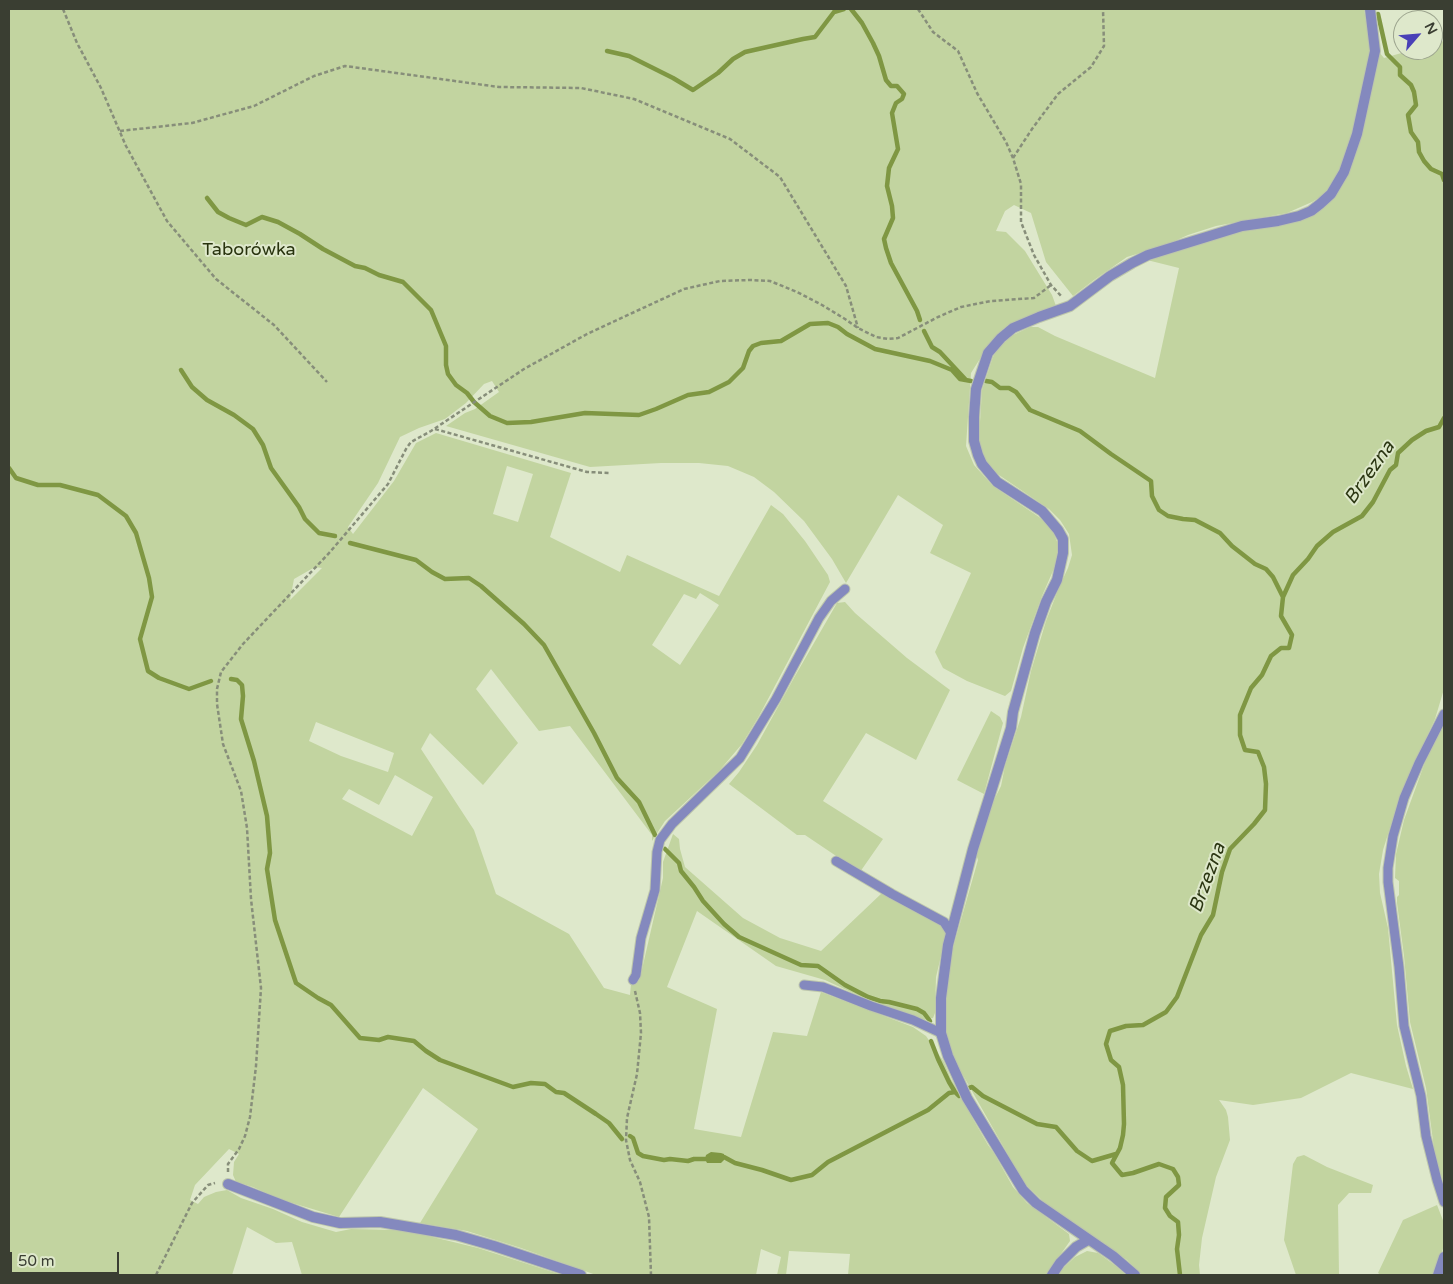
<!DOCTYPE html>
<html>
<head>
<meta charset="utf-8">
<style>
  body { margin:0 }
  #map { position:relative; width:1453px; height:1284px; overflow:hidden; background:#dee8cb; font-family:"Varela Round",sans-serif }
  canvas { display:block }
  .frame { position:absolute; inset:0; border:10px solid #3a3e32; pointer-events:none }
  .north { position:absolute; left:1393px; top:10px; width:50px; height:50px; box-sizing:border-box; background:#dee8cb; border:1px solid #9ca48e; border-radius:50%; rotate:63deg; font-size:14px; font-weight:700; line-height:20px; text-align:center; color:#3a3e32 }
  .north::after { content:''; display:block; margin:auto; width:18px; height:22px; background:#4940b7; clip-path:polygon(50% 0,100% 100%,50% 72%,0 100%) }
  .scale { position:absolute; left:10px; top:1252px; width:109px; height:22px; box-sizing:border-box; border:2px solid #3a3e32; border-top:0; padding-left:6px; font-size:15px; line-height:18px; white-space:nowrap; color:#3a3e32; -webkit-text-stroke:4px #dee8cb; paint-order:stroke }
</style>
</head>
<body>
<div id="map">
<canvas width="1453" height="1284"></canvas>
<div class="frame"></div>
<div class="north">N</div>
<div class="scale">50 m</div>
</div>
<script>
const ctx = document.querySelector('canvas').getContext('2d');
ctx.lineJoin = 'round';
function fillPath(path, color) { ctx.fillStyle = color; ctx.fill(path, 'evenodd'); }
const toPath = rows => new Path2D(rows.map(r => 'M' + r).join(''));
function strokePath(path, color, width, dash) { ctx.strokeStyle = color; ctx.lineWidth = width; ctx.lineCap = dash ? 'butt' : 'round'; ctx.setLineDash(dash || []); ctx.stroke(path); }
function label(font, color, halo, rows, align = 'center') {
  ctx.font = font + ' "Varela Round",sans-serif'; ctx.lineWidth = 4; ctx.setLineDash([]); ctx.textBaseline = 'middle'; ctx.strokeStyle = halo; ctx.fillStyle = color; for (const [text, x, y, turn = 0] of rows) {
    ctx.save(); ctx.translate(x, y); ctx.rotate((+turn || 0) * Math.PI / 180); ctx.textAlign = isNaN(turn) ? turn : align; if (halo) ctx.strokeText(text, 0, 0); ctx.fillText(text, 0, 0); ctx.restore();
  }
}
fillPath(toPath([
  [9,9,1364,9,1369,40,1384,58,1412,50,1433,50,1433,44,1444,41,1444,689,1435,719,1409,775,1395,812,1383,850,1379,874,1380,893,1388,928,1397,1025,1406,1066,1413,1089,1351,1073,1301,1098,1253,1105,1219,1100,1226,1110,1228,1117,1230,1140,1216,1177,1202,1238,1199,1265,1200,1275,1142,1275,1127,1260,1048,1206,1024,1183,951,1054,946,1033,945,1011,949,962,978,860,976,854,994,800,1001,786,1005,766,1021,717,1031,671,1046,621,1060,585,1068,568,1072,555,1069,534,1060,520,1049,509,996,473,987,463,981,452,979,438,982,390,993,357,997,350,1011,336,1030,327,1038,327,1055,336,1155,378,1179,268,1147,260,1237,231,1300,220,1315,214,1326,205,1322,196,1312,202,1287,213,1216,226,1188,235,1166,245,1127,257,1094,280,1073,296,1046,262,1031,213,1014,205,1005,211,996,231,1006,232,1025,251,1052,295,1056,306,1011,323,1003,329,988,346,971,373,966,446,974,465,993,486,1039,517,1051,527,1058,544,1056,564,1042,596,1023,648,1011,691,1005,696,967,681,943,668,935,652,971,573,930,553,943,525,898,495,846,583,832,559,804,521,774,492,754,477,728,466,699,463,661,463,590,467,446,426,465,413,475,409,499,392,492,381,484,384,466,403,445,419,419,428,400,437,378,483,348,527,353,534,394,481,416,443,436,433,571,473,550,537,620,572,627,555,719,596,771,505,783,514,805,541,828,575,830,582,759,716,742,744,719,771,665,821,652,841,652,835,570,726,539,731,491,669,476,689,518,743,483,785,430,733,421,749,474,830,496,894,569,934,604,988,630,995,631,984,640,978,663,878,663,862,673,834,679,839,680,849,685,867,743,918,780,938,821,951,882,893,943,926,946,935,936,977,935,1013,933,1018,923,1020,870,1001,825,980,776,966,697,911,667,987,717,1009,694,1129,741,1137,773,1032,807,1036,821,992,913,1027,926,1036,944,1062,951,1079,966,1103,973,1119,988,1145,994,1153,1013,1187,1027,1203,1069,1234,1070,1241,1046,1275,848,1275,850,1254,789,1251,786,1275,777,1275,781,1257,761,1249,756,1275,596,1275,521,1248,467,1231,420,1223,478,1129,423,1088,339,1217,279,1199,253,1187,236,1182,233,1175,234,1162,239,1154,229,1149,195,1185,190,1200,198,1204,204,1197,216,1192,227,1190,241,1198,273,1209,302,1222,336,1232,351,1229,394,1230,412,1232,478,1248,562,1275,302,1275,292,1242,276,1243,247,1227,232,1275,9,1275],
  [507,466,533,474,518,522,493,514],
  [315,567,322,568,290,600,294,579],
  [700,593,719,605,680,665,652,645,684,594,696,599],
  [316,722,394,753,388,772,341,756,309,741],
  [395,775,433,797,412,836,342,799,349,789,379,805],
  [845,602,855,613,907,658,950,690,916,760,866,733,823,801,883,839,860,872,805,835,797,835,729,784,739,772,757,745,795,676,837,603],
  [991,711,1000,717,1003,723,984,794,957,780],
  [1444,720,1444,1185,1435,1156,1426,1088,1410,1022,1404,956,1397,903,1397,897,1399,895,1399,881,1395,878,1396,854,1404,820,1424,765],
  [1304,1155,1327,1167,1373,1185,1371,1193,1349,1193,1338,1205,1339,1275,1296,1275,1284,1240,1293,1164,1297,1157],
  [1437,1205,1444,1223,1444,1246,1434,1275,1381,1275,1378,1273,1403,1220],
  [1087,1251,1098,1253,1116,1266,1126,1275,1059,1275,1061,1270,1075,1257]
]), '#c2d4a0');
fillPath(toPath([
  [711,1152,721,1153,724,1154,724,1160,721,1163,707,1163,705,1159,706,1155]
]), '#7f9743');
strokePath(toPath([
  [851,9,862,23,873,43,879,56,886,80,891,86,897,86,904,94,902,99,896,103,892,113,898,149,889,168,887,186,892,206,893,218,884,239,886,248,891,263,917,311,920,320],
  [1378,14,1387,54,1400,67,1400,75,1411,85,1414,92,1416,105,1408,115,1411,132,1418,142,1419,152,1424,161,1431,169,1442,174,1444,180],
  [607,51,629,56,673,78,693,90,718,73,733,59,745,52,803,39,815,37,834,12,844,9],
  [207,198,218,212,229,218,246,225,262,217,278,222,300,234,323,249,355,266,365,268,379,275,403,282,431,310,446,346,446,365,448,374,456,385,467,393,474,402,490,416,507,423,531,422,585,413,639,415,656,409,688,395,709,392,729,382,743,368,749,351,753,346,761,343,781,341,810,324,828,323,838,327,847,334,875,349,930,361,952,370,960,379,971,381],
  [924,331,932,347,940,352,966,380],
  [181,370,192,387,207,400,234,415,253,429,263,445,271,468,299,507,305,519,319,533,335,536],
  [986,381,992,382,1000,388,1009,388,1016,392,1030,410,1080,431,1111,454,1151,481,1152,496,1159,510,1168,516,1183,519,1195,520,1220,533,1232,546,1255,564,1266,569,1273,577,1283,597],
  [9,468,16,478,38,485,60,485,98,495,126,516,136,533,149,578,152,597,140,639,148,671,159,678,189,689,211,681],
  [350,543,416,560,432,572,445,579,469,578,481,586,524,624,544,645,594,733,617,778,639,802,655,835],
  [231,679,237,680,242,685,243,696,241,719,254,761,267,816,270,853,267,869,275,920,296,983,318,998,331,1005,360,1038,379,1040,388,1037,414,1041,426,1051,440,1060,513,1087,531,1083,545,1084,556,1092,564,1093,596,1114,609,1123,622,1139],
  [665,849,679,863,681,871,694,887,703,901,724,924,739,937,801,965,818,966,845,985,868,997,880,1001,889,1002,917,1009,924,1013,930,1021],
  [931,1041,938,1059,949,1082,955,1092,959,1096],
  [969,1088,972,1087,983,1096,1037,1124,1056,1127,1077,1151,1092,1161,1116,1154],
  [630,1136,633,1138,638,1153,643,1156,664,1160,670,1159,688,1161,694,1159,708,1159],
  [719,1158,724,1157,735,1163,762,1170,791,1180,812,1175,828,1162,928,1110,949,1093,955,1092],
  [1180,1275,1177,1249,1179,1235,1178,1222,1170,1216,1165,1208,1166,1197,1179,1185,1178,1177,1173,1169,1159,1164,1133,1173,1122,1175,1112,1163,1120,1148,1123,1135,1124,1124,1123,1085,1119,1067,1111,1060,1106,1044,1110,1031,1126,1026,1143,1025,1166,1012,1177,997,1201,935,1213,915,1222,872,1230,849,1254,824,1265,810,1266,784,1264,767,1258,752,1245,750,1240,735,1240,715,1251,688,1262,675,1271,656,1281,648,1289,648,1292,635,1281,616,1283,597,1293,575,1308,559,1317,546,1333,532,1362,516,1373,502,1390,470,1396,465,1398,453,1412,440,1426,431,1439,427,1444,418]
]), '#7f9743', 4.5);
const service = toPath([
  [1444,714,1419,763,1404,798,1393,836,1388,868,1388,882,1399,967,1404,1026,1421,1096,1426,1136,1437,1180,1444,1202],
  [836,861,892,894,944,922,951,933],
  [633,980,636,975,641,938,655,890,657,852,660,840,672,824,740,758,776,699,819,618,831,601,845,589],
  [804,985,823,987,871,1006,913,1020,941,1033]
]);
const minor = toPath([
  [228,1184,313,1217,340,1223,380,1222,456,1235,494,1246,581,1275],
  [1052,1275,1060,1263,1076,1247,1088,1240],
  [1135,1275,1113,1256,1036,1203,1023,1190,967,1098,948,1056,941,1033,941,998,948,945,973,849,1011,728,1013,712,1035,633,1046,602,1057,580,1063,553,1063,539,1058,530,1042,511,997,482,982,464,978,455,974,441,974,417,976,389,988,353,1001,338,1013,328,1039,317,1070,306,1110,276,1132,263,1148,255,1242,226,1278,221,1299,216,1311,211,1320,204,1331,194,1344,172,1357,134,1375,51,1370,9],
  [1438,1275,1444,1257]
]);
strokePath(service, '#bdc6ac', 11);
strokePath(minor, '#bdc6ac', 12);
strokePath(toPath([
  [63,9,77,43,101,88,126,146,167,221,216,279,274,325,327,382],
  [918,9,933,32,958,51,977,93,1006,142,1013,158,1021,184,1021,222,1034,255,1051,285,1062,297],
  [120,131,192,123,254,106,314,76,345,66,499,87,581,88,634,99,730,139,780,177,846,286,858,328],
  [1013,158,1032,129,1058,94,1091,67,1104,46,1103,9],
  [435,429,587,472,610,473],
  [635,991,640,1013,641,1033,637,1074,627,1118,626,1140,630,1160,640,1182,649,1217,651,1275],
  [228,1172,228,1164,239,1149,245,1136,250,1117,256,1066,261,988,251,899,247,828,241,791,223,744,217,704,217,689,221,672,243,644,330,552,388,484,406,449,411,442,431,431,524,369,587,334,684,289,720,281,750,280,770,281,797,292,822,305,845,319,858,328,876,337,888,339,898,338,938,317,961,307,991,301,1034,298,1051,285],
  [156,1275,192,1203,208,1185,215,1183]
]), '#878e7a', 2.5, [4, 2.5]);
strokePath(service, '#8489be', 9);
strokePath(minor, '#8489be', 10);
label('18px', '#28330e', '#dee8cb', [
  ["Taborówka",249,250]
]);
label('italic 19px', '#2b3612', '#dee8cb', [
  ["Brzezna",1370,473,-55],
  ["Brzezna",1208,878,-70]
]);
</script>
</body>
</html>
